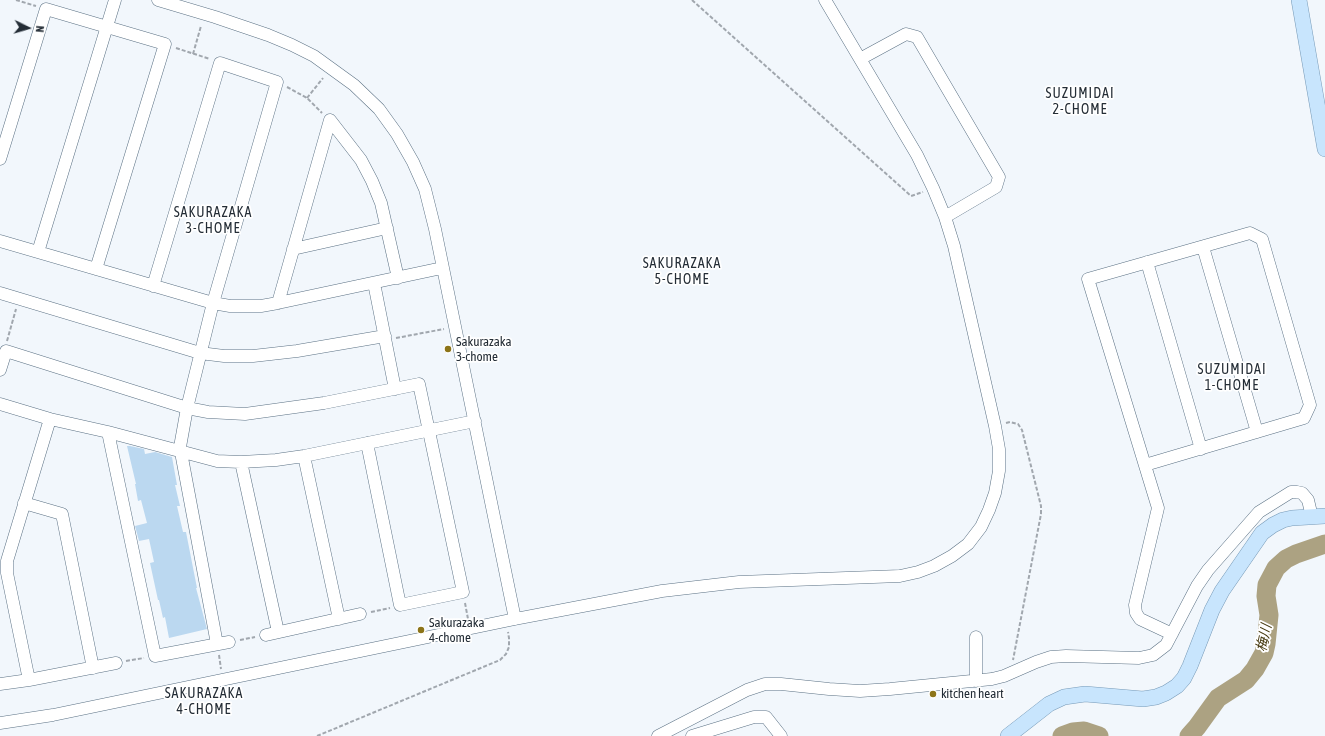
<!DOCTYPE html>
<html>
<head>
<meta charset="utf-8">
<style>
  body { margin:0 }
  #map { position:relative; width:1325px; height:736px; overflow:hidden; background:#f2f7fc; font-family:"Asap Condensed",sans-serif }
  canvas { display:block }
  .north { position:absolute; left:8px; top:8px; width:40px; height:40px; -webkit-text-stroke:3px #fff; paint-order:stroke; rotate:95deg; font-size:11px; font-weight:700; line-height:16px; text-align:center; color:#242d36 }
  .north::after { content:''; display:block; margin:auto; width:14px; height:18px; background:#242d36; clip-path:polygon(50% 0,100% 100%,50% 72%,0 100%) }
</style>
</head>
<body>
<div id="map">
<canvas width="1325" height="736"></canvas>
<div class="north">N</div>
</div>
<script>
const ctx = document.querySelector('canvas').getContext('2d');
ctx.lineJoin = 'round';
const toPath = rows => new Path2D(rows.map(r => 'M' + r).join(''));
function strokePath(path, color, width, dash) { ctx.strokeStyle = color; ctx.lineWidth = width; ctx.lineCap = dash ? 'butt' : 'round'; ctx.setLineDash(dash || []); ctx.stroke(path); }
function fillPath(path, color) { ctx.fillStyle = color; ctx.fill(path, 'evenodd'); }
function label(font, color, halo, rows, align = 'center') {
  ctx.font = font + ' "Asap Condensed","Noto Sans JP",sans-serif'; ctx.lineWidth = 3.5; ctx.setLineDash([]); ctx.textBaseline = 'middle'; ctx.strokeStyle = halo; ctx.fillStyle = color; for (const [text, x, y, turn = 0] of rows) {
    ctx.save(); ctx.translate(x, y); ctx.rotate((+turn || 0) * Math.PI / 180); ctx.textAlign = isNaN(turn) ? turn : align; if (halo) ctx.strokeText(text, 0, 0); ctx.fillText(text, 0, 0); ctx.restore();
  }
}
strokePath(toPath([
  [1062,736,1073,732,1084,731,1099,736],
  [1189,736,1197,727,1218,698,1246,680,1255,669,1264,653,1266,644,1269,615,1266,596,1267,585,1276,568,1286,559,1296,554,1325,544]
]), '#aca282', 19);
fillPath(toPath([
  [127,446,130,446,144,449,145,454,155,452,172,457,177,485,175,485,180,506,177,506,183,532,186,532,197,588,196,588,207,629,169,638,165,617,163,618,159,600,158,600,150,563,154,562,149,539,139,541,135,526,147,523,141,500,138,501,135,484,136,484]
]), '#bbd8f0');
const minor = toPath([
  [158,0,215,17,268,35,292,45,314,56,354,85,379,109,397,134,413,162,425,189,435,229,515,619],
  [860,59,906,34,917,37,999,177,996,187,945,217],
  [330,120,361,160,372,181,381,203,398,278],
  [0,159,46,9,165,44,96,269],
  [0,241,213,303,230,306,261,306,278,303,442,268],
  [1203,247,1257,432],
  [293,249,387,228],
  [38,252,115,0],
  [1147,262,1201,449],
  [374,283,395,389],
  [153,286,220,63,277,82,213,303,187,408,180,447,217,644],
  [0,293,200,353,224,356,253,356,297,351,385,336],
  [278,303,330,120],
  [0,370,6,351,187,408,208,412,245,414,324,403,419,384,463,592,400,605,367,443],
  [0,404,50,419,108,432,217,461,241,462,276,460,304,456,475,421],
  [50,419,7,561,7,573,29,680,116,663],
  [108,432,155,656,229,642],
  [304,456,339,619],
  [241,462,278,632],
  [1145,465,1304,418,1310,405,1262,239,1250,233,1088,279,1158,508,1135,605,1136,613,1140,619,1172,634],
  [24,503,62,514,93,668],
  [266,635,360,614],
  [976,681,976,637],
  [0,684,29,680],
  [0,723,53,715,515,619,662,591,739,582,900,576,918,572,934,566,952,556,968,544,981,527,989,510,995,493,999,471,999,449,995,426,954,246,945,217,933,188,917,155,825,0],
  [658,736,747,690,765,684,781,684,829,689,860,691,890,689,992,679,1004,676,1036,662,1051,657,1066,656,1139,658,1153,655,1166,645,1197,586,1208,570,1259,512,1291,492,1297,492,1302,493,1308,500,1312,517],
  [692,736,754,717,766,717,781,736]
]);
const major = toPath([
  [1299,0,1325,149],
  [1008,736,1049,704,1064,697,1085,694,1143,699,1156,697,1166,693,1177,686,1184,678,1190,666,1212,610,1222,591,1262,533,1273,525,1283,520,1292,518,1325,516]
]);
strokePath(minor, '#5b7184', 13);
strokePath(major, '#779ab7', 16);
strokePath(toPath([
  [16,0,36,6],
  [692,0,911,196,923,192],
  [176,48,210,59],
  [193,54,201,26],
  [287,87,307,98,322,113],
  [307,98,323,78],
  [396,338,444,329],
  [7,341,16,309],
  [1006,423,1010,422,1018,424,1022,430,1041,506,1041,514,1013,660],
  [465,603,468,619],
  [371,612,390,608],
  [240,640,255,637],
  [219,655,221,669],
  [126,661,144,658],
  [317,736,500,660,506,654,509,647,509,638,508,632]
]), '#a1a7ae', 2, [4, 2]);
strokePath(minor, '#fff', 12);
strokePath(major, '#c8e5fd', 15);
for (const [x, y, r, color] of [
  [448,349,4,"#8c7418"],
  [421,630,4,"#8c7418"],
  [933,694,4,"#8c7418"]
]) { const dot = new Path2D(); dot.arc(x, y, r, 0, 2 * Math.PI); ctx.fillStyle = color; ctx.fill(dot); strokePath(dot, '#fff', 1.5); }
label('13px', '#242d36', '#fff', [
  ["Sakurazaka",456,342],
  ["3-chome",456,357],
  ["Sakurazaka",429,623],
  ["4-chome",429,638],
  ["kitchen heart",941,694]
], 'left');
ctx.letterSpacing = '1px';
label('14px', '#242d36', '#fff', [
  ["SUZUMIDAI",1080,94],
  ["2-CHOME",1080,110],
  ["SAKURAZAKA",213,213],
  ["3-CHOME",213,229],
  ["SAKURAZAKA",682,264],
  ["5-CHOME",682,280],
  ["SUZUMIDAI",1232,370],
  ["1-CHOME",1232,386],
  ["SAKURAZAKA",204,694],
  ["4-CHOME",204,710]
]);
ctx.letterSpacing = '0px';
label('italic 14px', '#45390f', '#fff', [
  ["梅川",1264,638,-78]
]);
</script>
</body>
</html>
